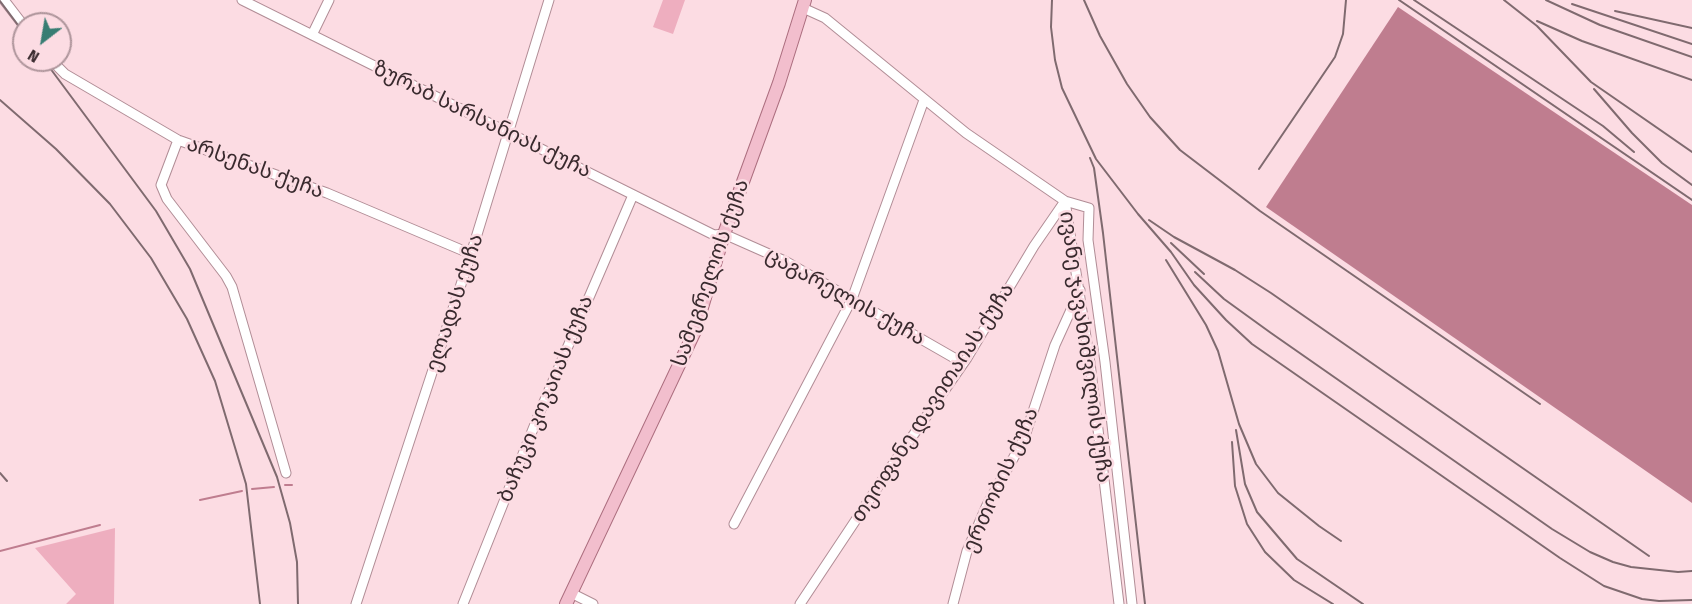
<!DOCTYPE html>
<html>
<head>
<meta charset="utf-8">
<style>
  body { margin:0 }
  #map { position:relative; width:1692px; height:604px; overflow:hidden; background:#fcdce3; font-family:"Fira Sans Condensed",sans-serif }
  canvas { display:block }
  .north { position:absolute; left:12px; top:12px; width:60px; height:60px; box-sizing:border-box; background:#fcdce3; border:2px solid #ae959b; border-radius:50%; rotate:211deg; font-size:16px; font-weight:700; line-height:24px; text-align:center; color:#392a2e }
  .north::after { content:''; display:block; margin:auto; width:21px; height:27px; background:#387d73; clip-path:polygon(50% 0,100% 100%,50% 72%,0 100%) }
</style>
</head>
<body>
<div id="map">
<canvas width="1692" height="604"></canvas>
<div class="north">N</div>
</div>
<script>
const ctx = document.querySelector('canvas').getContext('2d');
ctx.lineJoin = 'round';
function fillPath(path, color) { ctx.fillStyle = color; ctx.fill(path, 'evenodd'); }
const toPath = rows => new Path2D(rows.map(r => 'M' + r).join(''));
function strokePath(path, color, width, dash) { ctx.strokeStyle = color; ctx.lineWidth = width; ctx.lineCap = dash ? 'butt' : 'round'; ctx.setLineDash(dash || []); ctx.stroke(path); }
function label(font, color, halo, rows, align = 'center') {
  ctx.font = font + ' "Fira Sans Condensed","Noto Sans Georgian",sans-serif'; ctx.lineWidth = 5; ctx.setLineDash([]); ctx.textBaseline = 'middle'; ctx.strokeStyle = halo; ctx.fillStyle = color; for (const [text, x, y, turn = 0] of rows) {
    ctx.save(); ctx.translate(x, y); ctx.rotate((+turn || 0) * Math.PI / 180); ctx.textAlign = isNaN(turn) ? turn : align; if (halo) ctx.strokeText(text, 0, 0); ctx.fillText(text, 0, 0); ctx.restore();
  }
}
fillPath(toPath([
  [663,0,685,0,673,34,653,27],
  [115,528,114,604,66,604,76,594,35,548]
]), '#eeaebf');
fillPath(toPath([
  [1398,7,1692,205,1692,503,1266,207]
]), '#bf7d8f');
strokePath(toPath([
  [285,485,292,485],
  [252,489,274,487],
  [200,500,242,491],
  [0,551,100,525]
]), '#bf7d8f', 2);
const minor = toPath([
  [4,0,24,26],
  [242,0,714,235,724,234,785,261,963,363],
  [803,8,825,18,966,133,1065,201,1089,208,1088,240,1105,362,1132,604],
  [312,35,329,0],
  [51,60,65,74,178,140,327,193,471,254],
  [178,140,161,185,167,199,226,276,232,287,286,473],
  [1065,201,1090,363,1119,604],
  [734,524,852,299,924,100],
  [571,593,593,604],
  [356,604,471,254,549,0],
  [463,604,541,409,633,195],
  [800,604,891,467,967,358,1034,246,1065,201],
  [953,604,967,551,987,505,1024,439,1055,345,1080,290]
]);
const major = toPath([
  [566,604,695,331,724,234,779,83,805,0]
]);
strokePath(minor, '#b18d96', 11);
strokePath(major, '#ac6e7f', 14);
strokePath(minor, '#fff', 9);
strokePath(major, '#f2becd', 12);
strokePath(toPath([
  [1052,0,1051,27,1055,60,1062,88,1096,159,1138,214,1171,252,1194,285,1226,320,1252,344,1560,558,1604,586,1642,599,1659,601,1692,600],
  [1084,0,1100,36,1127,84,1150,117,1180,150,1260,211,1540,404],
  [1399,0,1692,200],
  [1414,0,1603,126,1634,152],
  [1504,0,1537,26,1591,82,1692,152],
  [1546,0,1600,25,1692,57],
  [0,1,24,33],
  [1572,4,1692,44],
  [1615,11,1692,28],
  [1537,21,1582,41,1692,80],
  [44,60,156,211,190,269,277,477,290,523,297,562,298,604],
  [1594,89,1632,133,1662,163,1692,185],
  [0,100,56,149,110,204,151,258,187,319,215,381,246,484,260,604],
  [1090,158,1094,168,1103,233,1145,604],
  [1259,169,1335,57,1343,34,1346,0],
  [1149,220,1174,237,1235,270,1271,293,1649,556],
  [1171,243,1204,274],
  [1166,260,1206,325,1218,351,1239,424,1256,464,1278,493,1319,526,1341,541],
  [1195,272,1224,299,1271,333,1552,529,1590,552,1613,562,1631,567,1678,572,1692,571],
  [1236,430,1245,484,1257,512,1297,559,1363,604],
  [1232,442,1235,486,1247,524,1265,552,1294,580,1333,604],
  [0,473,7,481]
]), '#7f6a6f', 2);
label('21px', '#392a2e', '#fcdce3', [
  ["ზურაბ სარსანიას ქუჩა",482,120,26],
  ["არსენას ქუჩა",255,168,20],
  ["სამეგრელოს ქუჩა",711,273,-71],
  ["ცაგარელის ქუჩა",845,297,29],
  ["ელადას ქუჩა",455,303,-72],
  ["ივანე ჯავახიშვილის ქუჩა",1085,347,82],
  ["ბაჩუკი კოკაიას ქუჩა",546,399,-68],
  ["თეოფანე დავითაიას ქუჩა",933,403,-57],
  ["ერთობის ქუჩა",1001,480,-66]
]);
</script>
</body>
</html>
